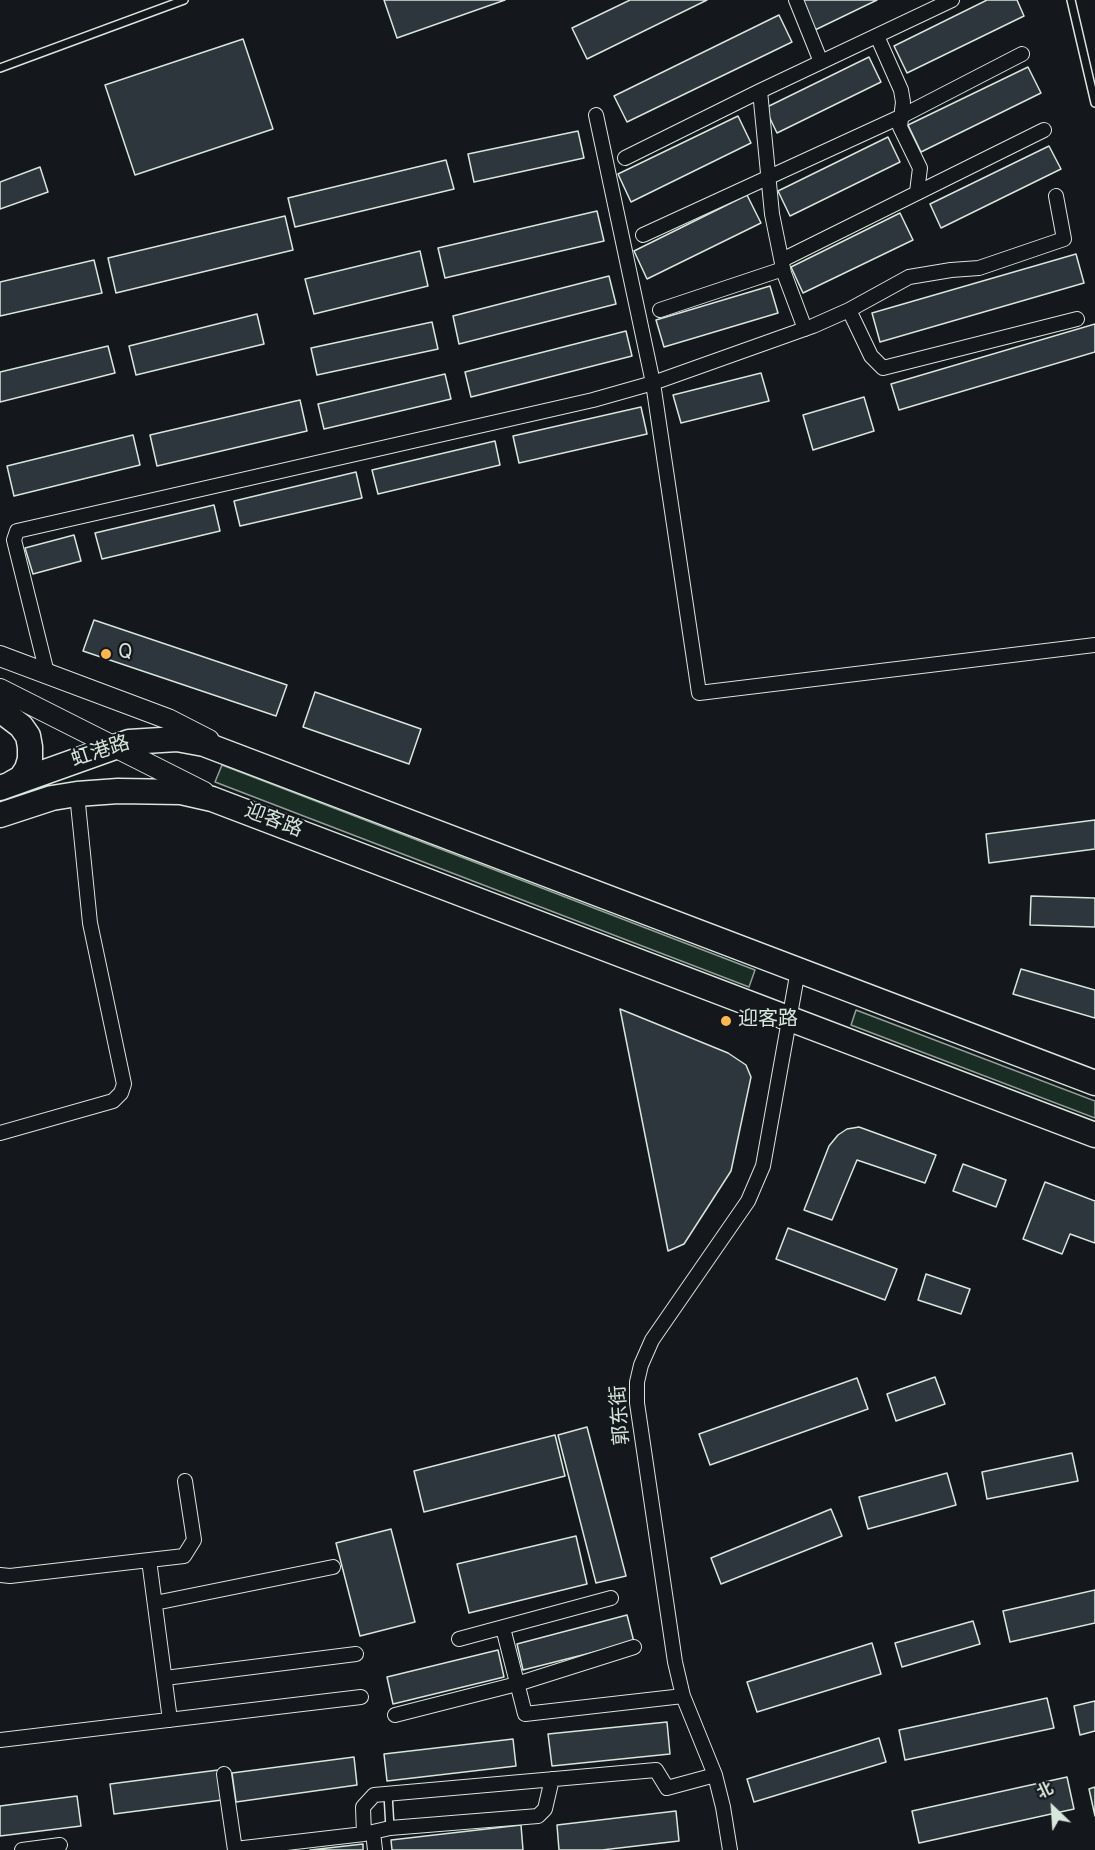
<!DOCTYPE html>
<html>
<head>
<meta charset="utf-8">
<style>
  body { margin:0 }
  #map { position:relative; width:1095px; height:1850px; overflow:hidden; background:#14181c; font-family:Overpass,"Noto Sans SC",sans-serif }
  canvas { display:block }
  .north { position:absolute; left:1023px; top:1778px; width:60px; height:60px; -webkit-text-stroke:4px #14181c; paint-order:stroke; rotate:335deg; font-size:16px; font-weight:700; line-height:24px; text-align:center; color:#d8e6dc }
  .north::after { content:''; display:block; margin:auto; width:21px; height:27px; background:#d8e6dc; clip-path:polygon(50% 0,100% 100%,50% 72%,0 100%) }
</style>
</head>
<body>
<div id="map">
<canvas width="1095" height="1850"></canvas>
<div class="north">北</div>
</div>
<script>
const ctx = document.querySelector('canvas').getContext('2d');
ctx.lineJoin = 'round';
function fillPath(path, color) { ctx.fillStyle = color; ctx.fill(path, 'evenodd'); }
const toPath = rows => new Path2D(rows.map(r => 'M' + r).join(''));
function strokePath(path, color, width, dash) { ctx.strokeStyle = color; ctx.lineWidth = width; ctx.lineCap = dash ? 'butt' : 'round'; ctx.setLineDash(dash || []); ctx.stroke(path); }
function label(font, color, halo, rows, align = 'center') {
  ctx.font = font + ' Overpass,"Noto Sans SC",sans-serif'; ctx.lineWidth = 4.5; ctx.setLineDash([]); ctx.textBaseline = 'middle'; ctx.strokeStyle = halo; ctx.fillStyle = color; for (const [text, x, y, turn = 0] of rows) {
    ctx.save(); ctx.translate(x, y); ctx.rotate((+turn || 0) * Math.PI / 180); ctx.textAlign = isNaN(turn) ? turn : align; if (halo) ctx.strokeText(text, 0, 0); ctx.fillText(text, 0, 0); ctx.restore();
  }
}
const green = toPath([
  [222,765,755,970,749,987,215,782,222,765],
  [856,1010,1095,1101,1095,1118,851,1025,856,1010]
]);
fillPath(green, '#1a2d24');
strokePath(green, '#939e99', 1.5);
const building = toPath([
  [384,0,505,0,397,38,384,0],
  [630,0,707,0,587,59,572,28,630,0],
  [802,0,877,0,815,30,802,0],
  [987,0,1017,0,1024,16,907,73,894,46,987,0],
  [779,15,792,42,627,122,614,96,779,15],
  [243,39,273,129,135,175,105,85,243,39],
  [869,57,881,82,777,133,765,108,869,57],
  [1028,67,1041,93,921,152,908,125,1028,67],
  [738,116,751,143,631,202,618,174,738,116],
  [578,131,584,158,474,182,468,154,578,131],
  [888,137,900,162,790,216,778,191,888,137],
  [1049,146,1061,169,941,228,930,204,1049,146],
  [446,160,454,189,295,227,288,198,446,160],
  [40,167,48,192,0,209,0,182,40,167],
  [747,195,761,223,647,279,634,251,747,195],
  [597,211,604,241,445,278,438,248,597,211],
  [900,213,913,240,803,293,791,267,900,213],
  [285,216,293,250,116,293,108,258,285,216],
  [420,251,428,286,314,314,305,279,420,251],
  [1076,254,1084,283,880,342,872,313,1076,254],
  [94,260,102,293,0,316,0,282,94,260],
  [609,276,616,304,459,344,453,316,609,276],
  [770,286,778,313,664,347,656,320,770,286],
  [257,314,264,344,136,375,129,346,257,314],
  [432,322,438,349,317,375,311,348,432,322],
  [1095,324,1095,352,899,410,891,384,1095,324],
  [626,331,632,356,471,397,465,372,626,331],
  [108,346,115,373,0,402,0,372,108,346],
  [761,373,769,401,681,423,673,395,761,373],
  [445,374,451,399,324,429,318,404,445,374],
  [864,397,874,431,813,450,803,415,864,397],
  [300,400,307,431,157,466,150,435,300,400],
  [641,407,647,434,519,463,513,436,641,407],
  [133,435,140,465,14,496,7,466,133,435],
  [495,441,500,465,378,494,372,470,495,441],
  [356,472,362,498,240,526,234,501,356,472],
  [214,505,220,531,102,559,95,533,214,505],
  [74,535,81,561,33,574,25,548,74,535],
  [94,620,287,685,276,716,83,651,94,620],
  [315,692,421,729,409,764,303,727,315,692],
  [1095,820,1095,849,989,863,986,834,1095,820],
  [1031,896,1095,898,1095,927,1030,925,1031,896],
  [1021,969,1095,990,1095,1018,1013,994,1021,969],
  [620,1009,728,1053,746,1065,751,1077,731,1171,684,1244,668,1251,620,1009],
  [859,1127,936,1155,925,1183,857,1160,832,1220,804,1210,829,1146,838,1135,847,1129,859,1127],
  [963,1164,1006,1180,996,1207,953,1191,963,1164],
  [1045,1182,1095,1201,1095,1243,1070,1234,1062,1254,1023,1239,1045,1182],
  [788,1228,897,1269,885,1300,776,1259,788,1228],
  [926,1274,970,1289,961,1314,918,1300,926,1274],
  [935,1377,945,1404,896,1421,887,1394,935,1377],
  [857,1378,868,1409,710,1465,699,1434,857,1378],
  [587,1427,626,1576,596,1583,558,1435,587,1427],
  [555,1435,565,1476,424,1512,414,1471,555,1435],
  [1072,1453,1078,1481,987,1499,982,1472,1072,1453],
  [947,1473,956,1505,868,1529,859,1497,947,1473],
  [831,1509,842,1536,721,1584,711,1558,831,1509],
  [391,1529,415,1622,360,1636,336,1543,391,1529],
  [576,1536,587,1584,469,1613,457,1564,576,1536],
  [1095,1590,1095,1623,1010,1642,1003,1611,1095,1590],
  [627,1615,634,1642,523,1670,517,1644,627,1615],
  [973,1621,980,1644,902,1667,895,1643,973,1621],
  [872,1643,881,1674,757,1712,747,1682,872,1643],
  [498,1650,504,1677,393,1704,387,1677,498,1650],
  [1047,1698,1054,1728,905,1760,899,1730,1047,1698],
  [1095,1701,1095,1731,1080,1735,1074,1706,1095,1701],
  [667,1722,670,1754,552,1766,548,1734,667,1722],
  [879,1738,886,1762,754,1802,747,1779,879,1738],
  [513,1739,516,1766,387,1781,384,1754,513,1739],
  [354,1757,357,1785,236,1802,232,1773,354,1757],
  [218,1770,222,1800,114,1814,110,1784,218,1770],
  [1067,1777,1074,1809,919,1843,912,1811,1067,1777],
  [1095,1787,1095,1816,1089,1789,1095,1787],
  [77,1796,81,1826,0,1836,0,1806,77,1796],
  [676,1811,679,1841,602,1850,559,1850,557,1825,676,1811],
  [521,1825,523,1850,392,1850,391,1840,521,1825],
  [363,1844,363,1850,310,1850,363,1844]
]);
fillPath(building, '#2c363c');
strokePath(building, '#d8e6dc', 1.5);
const lane = toPath([
  [1071,0,1095,103],
  [0,68,184,0],
  [388,1794,390,1828]
]);
const street = toPath([
  [796,0,821,62],
  [877,36,901,90,903,102,900,127,920,168,917,192],
  [760,91,772,214,784,273,805,329],
  [596,115,653,383,699,693,1095,645],
  [625,158,760,91,952,0],
  [643,235,902,116,1022,54],
  [782,260,1044,130],
  [660,310,783,269],
  [849,310,871,356,883,368,1077,319],
  [47,673,14,540,17,531,593,400,653,383,813,326,849,310,909,277,951,270,979,268,1064,239,1056,196],
  [0,1133,113,1101,121,1093,124,1084,90,923,77,794],
  [149,1560,170,1720],
  [0,1575,10,1576,184,1556,194,1540,185,1481],
  [155,1603,333,1567],
  [503,1628,525,1714,683,1696],
  [459,1639,611,1598],
  [165,1678,356,1654],
  [395,1715,517,1684,634,1647],
  [0,1740,361,1697],
  [224,1774,235,1850],
  [373,1832,375,1850],
  [364,1834,363,1807,374,1795,656,1770,667,1788,715,1775],
  [235,1849,364,1834,390,1828,538,1816,545,1809,552,1779],
  [22,1850,60,1845],
  [730,1850,723,1807,715,1775,683,1696,675,1662,637,1403,637,1382,641,1365,652,1340,748,1201,763,1166,798,970]
]);
const secondary = toPath([
  [0,656,168,719,209,740],
  [0,689,204,792]
]);
const highway = toPath([
  [0,710,21,726,28,736,30,747,30,759,27,769,21,778,12,783],
  [0,788,129,742,177,739,204,744,1095,1083],
  [0,815,52,798,77,794,118,791,181,792,212,799,1095,1135]
]);
strokePath(lane, '#d8e6dc', 10);
strokePath(street, '#d8e6dc', 16);
strokePath(secondary, '#d8e6dc', 22);
strokePath(highway, '#d8e6dc', 27);
strokePath(lane, '#14181c', 7);
strokePath(street, '#14181c', 14);
strokePath(secondary, '#14181c', 20);
strokePath(highway, '#14181c', 24);
for (const [x, y, r, color] of [
  [106,654,6,"#ffb74d"],
  [726,1021,6,"#ffb74d"]
]) { const dot = new Path2D(); dot.arc(x, y, r, 0, 2 * Math.PI); ctx.fillStyle = color; ctx.fill(dot); strokePath(dot, '#14181c', 2); }
label('20px', '#d8e6dc', '#14181c', [
  ["Q",118,654],
  ["迎客路",738,1021]
], 'left');
label('20px', '#d8e6dc', '#14181c', [
  ["虹港路",101,753,-18],
  ["迎客路",273,822,21],
  ["郭东街",622,1415,-94]
]);
</script>
</body>
</html>
